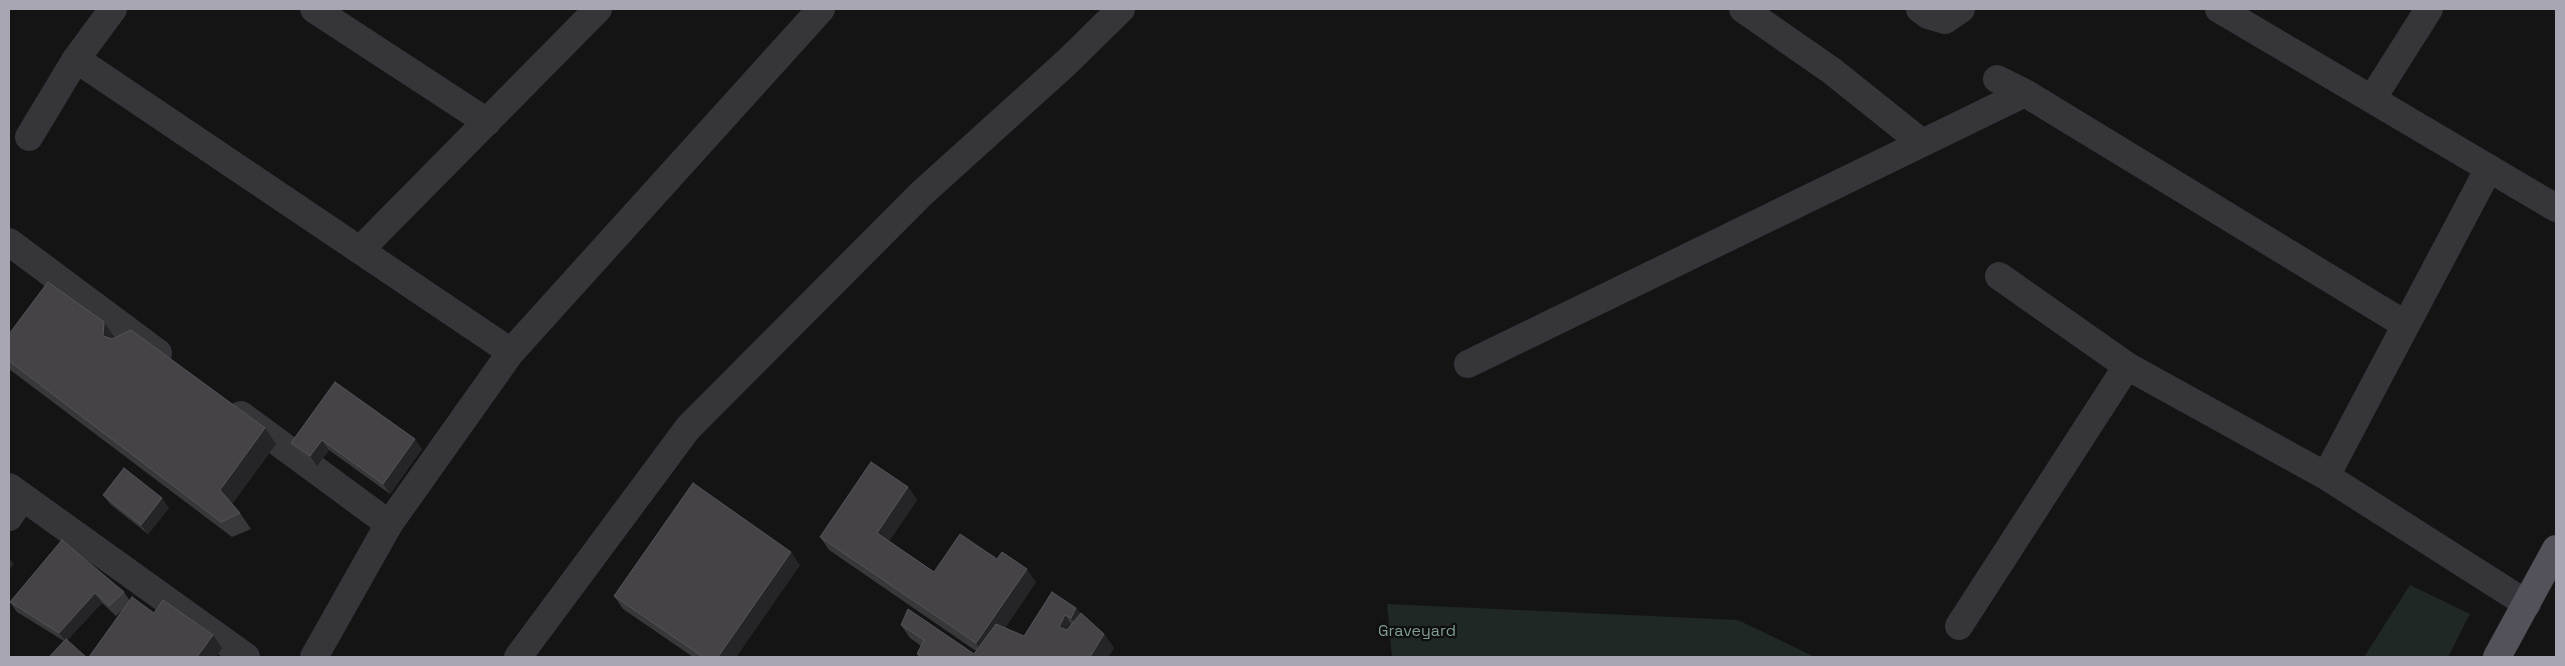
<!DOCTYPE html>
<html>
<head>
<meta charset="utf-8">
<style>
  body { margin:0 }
  #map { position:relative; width:2565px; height:666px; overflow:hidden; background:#141415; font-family:"Space Grotesk",sans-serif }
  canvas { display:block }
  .frame { position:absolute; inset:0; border:10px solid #a9a6b4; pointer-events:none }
</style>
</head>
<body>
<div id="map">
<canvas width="2565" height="666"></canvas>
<div class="frame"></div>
</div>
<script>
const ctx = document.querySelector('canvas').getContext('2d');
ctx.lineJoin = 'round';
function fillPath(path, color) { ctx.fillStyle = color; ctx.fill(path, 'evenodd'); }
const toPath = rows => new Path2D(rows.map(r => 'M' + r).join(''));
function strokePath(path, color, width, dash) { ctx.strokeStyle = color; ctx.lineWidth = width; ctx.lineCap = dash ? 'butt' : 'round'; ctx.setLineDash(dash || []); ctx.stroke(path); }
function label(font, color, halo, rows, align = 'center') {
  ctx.font = font + ' "Space Grotesk",sans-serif'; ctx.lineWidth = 4.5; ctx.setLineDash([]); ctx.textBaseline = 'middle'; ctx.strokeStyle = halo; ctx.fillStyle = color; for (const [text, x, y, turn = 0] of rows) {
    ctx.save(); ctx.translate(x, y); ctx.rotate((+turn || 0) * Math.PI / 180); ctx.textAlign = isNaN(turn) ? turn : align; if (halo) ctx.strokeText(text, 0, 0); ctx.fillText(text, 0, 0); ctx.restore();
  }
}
fillPath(toPath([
  [2410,585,2470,614,2448,657,2364,657],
  [1387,604,1738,620,1815,657,1392,657]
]), '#202825');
strokePath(toPath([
  [314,9,487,122],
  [1743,9,1832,71,1922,143],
  [1920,9,1928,15,1945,20,1961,9],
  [2219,9,2556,208],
  [76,59,511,352],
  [1997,79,2025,93,2406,325],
  [2372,99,2429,9],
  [29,137,76,59,113,9],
  [9,242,158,353],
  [360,250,598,9],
  [1999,276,2127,366,2326,476,2527,604],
  [1468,364,2025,93],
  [241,415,389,524],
  [2326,476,2489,168],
  [9,487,246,657],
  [9,517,22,497],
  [1959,626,2127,366],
  [314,657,389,524,511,352,821,9],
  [518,657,688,428,921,194,1066,63,1121,9]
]), '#36353a', 28);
strokePath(toPath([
  [2497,657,2556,549]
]), '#535159', 28);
fillPath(toPath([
  [9,334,115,338,265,428,276,444,232,504,240,513,251,529,232,537,9,369],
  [335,382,422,449,390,494,329,450,317,466,298,453,291,443],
  [908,487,917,500,889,541,934,572,997,559,1036,582,1005,628,1024,636,1076,608,1080,613,1104,634,1114,648,1108,657,920,657,917,654,921,646,910,638,901,625,974,654,976,651,829,550,820,537],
  [103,495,169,508,148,534,110,504],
  [62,540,124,592,130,601,154,613,213,635,222,648,216,657,89,657,123,609,116,616,102,603,64,641,17,612,10,602],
  [800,565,736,657,693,657,623,609,614,596]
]), '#38373a');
fillPath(toPath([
  [104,322,115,338,114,351,103,336],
  [265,428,276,444,231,505,220,490],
  [415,439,422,449,390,494,383,484],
  [322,440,329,450,317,466,310,456],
  [908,487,917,500,886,546,877,533],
  [162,498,169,508,148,534,141,525],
  [791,552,800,565,736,657,718,657],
  [10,559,14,564,9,571,9,561],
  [1027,569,1036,582,985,657,976,643],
  [95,593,102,603,66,642,59,633],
  [1076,608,1086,621,1080,631,1071,618],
  [1065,615,1074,629,1068,641,1059,627],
  [1104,634,1114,648,1108,657,1090,657],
  [213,635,222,648,216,657,197,657]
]), '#252426');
const building = toPath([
  [48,282,104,322,103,336,112,339,131,330,265,428,220,490,240,513,221,522,9,361,9,334,48,282],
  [335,382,415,439,383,484,322,440,310,456,291,443,335,382],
  [871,462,908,487,877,533,934,572,960,534,997,559,1002,552,1027,569,976,643,820,537,871,462],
  [124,468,162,498,141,525,103,495,124,468],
  [693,483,791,552,718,657,703,657,614,596,693,483],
  [62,540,124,592,109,606,95,593,59,633,10,602,62,540],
  [1052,592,1076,608,1071,618,1065,615,1059,627,1067,630,1081,613,1104,634,1090,657,922,657,917,654,924,640,901,625,908,609,974,654,996,624,1024,636,1052,592],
  [132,597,154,613,163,600,213,635,197,657,89,657,132,597],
  [66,639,86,657,49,657,66,639]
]);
fillPath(building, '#454347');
strokePath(building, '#545358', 1);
label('16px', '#7f9e8f', '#0f0f10', [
  ["Graveyard",1417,632]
]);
</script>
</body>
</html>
